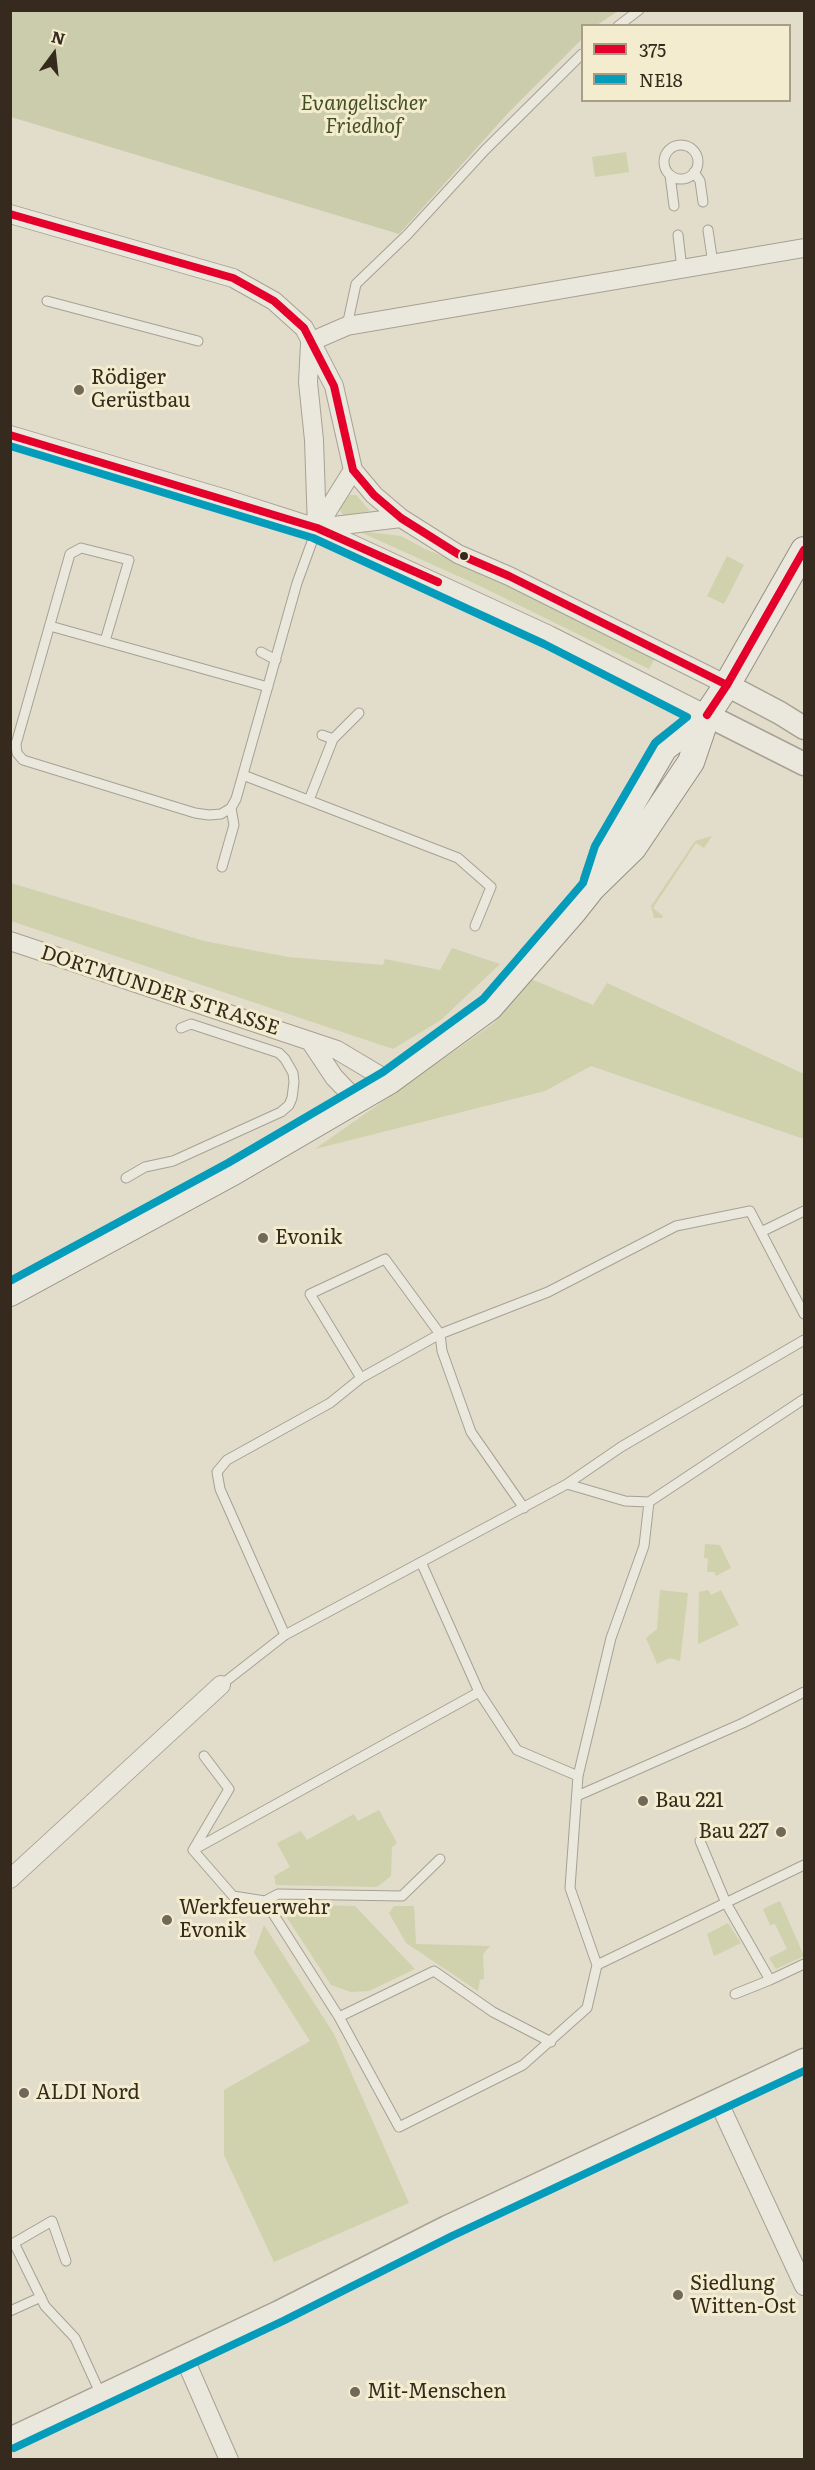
<!DOCTYPE html>
<html>
<head>
<meta charset="utf-8">
<style>
  body { margin:0 }
  #map { position:relative; width:815px; height:2470px; overflow:hidden; background:#e2dcca; font-family:Literata,serif }
  canvas { display:block }
  .frame { position:absolute; inset:0; border:12px solid #352a1d; pointer-events:none }
  .legend { position:absolute; left:581px; top:24px; width:210px; height:78px; box-sizing:border-box; background:#f4eccf; border:2px solid #a89e88; margin:0; padding:8px 10px; list-style:none; font-size:18px; color:#352a1d }
  .legend li { display:flex; align-items:center; gap:12px; height:30px }
  .legend b { width:30px; border:2px solid #a89e88 }
  .north { position:absolute; left:24px; top:24px; width:60px; height:60px; -webkit-text-stroke:4px #f4eccf; paint-order:stroke; rotate:15deg; font-size:16px; font-weight:700; line-height:24px; text-align:center; color:#352a1d }
  .north::after { content:''; display:block; margin:auto; width:21px; height:27px; background:#352a1d; clip-path:polygon(50% 0,100% 100%,50% 72%,0 100%) }
</style>
</head>
<body>
<div id="map">
<canvas width="815" height="2470"></canvas>
<div class="frame"></div>
<ul class="legend">
<li><b style="height:8px;background:#e4002b"></b>375</li>
<li><b style="height:8px;background:#059cbc"></b>NE18</li>
</ul>
<div class="north">N</div>
</div>
<script>
const ctx = document.querySelector('canvas').getContext('2d');
ctx.lineJoin = 'round';
function fillPath(path, color) { ctx.fillStyle = color; ctx.fill(path, 'evenodd'); }
const toPath = rows => new Path2D(rows.map(r => 'M' + r).join(''));
function strokePath(path, color, width, dash) { ctx.strokeStyle = color; ctx.lineWidth = width; ctx.lineCap = dash ? 'butt' : 'round'; ctx.setLineDash(dash || []); ctx.stroke(path); }
function label(font, color, halo, rows, align = 'center') {
  ctx.font = font + ' Literata,serif'; ctx.lineWidth = 6; ctx.setLineDash([]); ctx.textBaseline = 'middle'; ctx.strokeStyle = halo; ctx.fillStyle = color; for (const [text, x, y, turn = 0] of rows) {
    ctx.save(); ctx.translate(x, y); ctx.rotate((+turn || 0) * Math.PI / 180); ctx.textAlign = isNaN(turn) ? turn : align; if (halo) ctx.strokeText(text, 0, 0); ctx.fillText(text, 0, 0); ctx.restore();
  }
}
fillPath(toPath([
  [626,152,629,172,595,177,592,157],
  [349,495,356,495,370,511,344,516,340,511,341,504],
  [358,531,401,536,425,549,490,575,656,656,649,669,480,586],
  [727,556,744,565,724,604,707,596],
  [712,836,704,848,696,843,653,908,663,916,662,918,654,918,651,906,695,841],
  [11,883,204,941,288,957,383,965,385,959,440,970,452,948,500,964,441,1020,393,1049,11,921],
  [531,979,593,1005,607,983,804,1074,804,1139,591,1066,545,1091,315,1149,493,1024],
  [705,1544,720,1545,731,1568,716,1576,714,1572,707,1572,708,1558,704,1558],
  [660,1590,688,1593,680,1661,670,1658,657,1664,646,1638,657,1629],
  [708,1590,711,1595,721,1590,739,1625,698,1644,699,1592],
  [379,1810,397,1843,392,1847,391,1876,377,1887,276,1885,274,1876,290,1867,277,1843,301,1831,307,1840,354,1814,358,1821],
  [780,1901,804,1956,776,1969,769,1958,787,1949,775,1924,770,1925,763,1909],
  [278,1904,355,1906,415,1969,369,1991,351,1992,331,1985],
  [394,1906,414,1906,416,1944,490,1946,483,1954,484,1979,480,1980,478,1991,406,1943,389,1913],
  [728,1923,741,1943,714,1956,707,1934],
  [264,1925,334,2034,409,2203,274,2262,224,2155,224,2090,310,2041,254,1953]
]), '#cfd2ac');
fillPath(toPath([
  [10,11,11,10,618,11,597,25,582,26,582,39,509,112,399,234,11,117]
]), '#caccac');
const service = toPath([
  [618,26,639,10],
  '664 162a17 17 0 1 1 34 0a17 17 0 1 1-34 0Z',
  [694,172,700,181,703,202],
  [670,175,674,206],
  [708,230,713,264],
  [678,235,682,269],
  [47,301,198,341],
  [347,326,356,284,407,235,485,150,582,54],
  [50,626,268,687],
  [105,641,129,560,81,548,70,554,16,744,17,753,23,760,195,813,209,815,221,814,231,808,236,799,297,583,317,528],
  [261,652,276,660],
  [333,739,359,713],
  [243,775,458,858,491,887,475,926],
  [309,800,333,739,322,735],
  [222,867,234,825,231,808],
  [126,1178,145,1167,173,1161,281,1112,289,1105,292,1098,294,1082,293,1073,285,1059,279,1053,191,1024,181,1028],
  [761,1232,804,1211],
  [361,1378,310,1294,385,1259,440,1334,442,1351,471,1432,524,1508],
  [567,1484,621,1447,804,1340],
  [421,1562,479,1692,517,1750,578,1776],
  [285,1635,220,1489,217,1472,227,1460,330,1403,361,1378,440,1334,548,1292,676,1226,750,1211,804,1314],
  [221,1685,285,1635,567,1484,625,1501,649,1502,804,1399],
  [204,1756,229,1789,193,1850,233,1896,265,1901,339,2017,399,2127,523,2065,587,2008,597,1965,804,1865],
  [577,1796,743,1723,804,1692],
  [700,1841,726,1903,770,1980,804,1964],
  [195,1849,479,1692],
  [265,1901,278,1894,402,1896,440,1859],
  [597,1965,570,1888,578,1776,611,1638,644,1546,649,1502],
  [735,1994,770,1980],
  [339,2017,434,1971,493,2012,551,2042],
  [14,2243,52,2221,66,2261],
  [10,2245,14,2243,45,2306,75,2338,101,2395],
  [10,2311,41,2297]
]);
const minor = toPath([
  [10,214,233,278,274,301,304,328,334,386,353,470,374,495,401,518,458,554,509,576,727,685],
  [310,342,347,326,804,248],
  [310,344,308,382,314,440,317,528],
  [10,435,226,499,317,528,549,635,707,715],
  [318,526,353,470],
  [317,528,401,518],
  [10,941,337,1050,389,1081],
  [310,1041,334,1077,356,1100],
  [10,1879,221,1685],
  [718,2101,804,2286],
  [184,2357,229,2460]
]);
const tertiary = toPath([
  [727,685,780,713,804,728],
  [707,715,804,764],
  [10,2439,279,2312,447,2227,804,2060]
]);
const secondary = toPath([
  [594,880,604,851,664,748,707,715],
  [10,1293,233,1172,389,1081,490,1007,573,912,592,888,633,848,691,762,707,715,727,685,804,550]
]);
strokePath(service, '#a7a194', 11);
strokePath(minor, '#a7a194', 20);
strokePath(tertiary, '#a7a194', 25);
strokePath(secondary, '#979084', 28);
strokePath(service, '#eae7dc', 9);
strokePath(minor, '#eae7dc', 18);
strokePath(tertiary, '#eae7dc', 22);
strokePath(secondary, '#eae7dc', 26);
strokePath(toPath([
  [10,214,233,278,274,301,304,328,334,386,353,470,374,495,401,518,458,554,509,576,727,685],
  [10,435,317,528,438,582],
  [707,715,727,685,804,550]
]), '#e4002b', 8);
strokePath(toPath([
  [10,446,313,538,544,644,687,717,655,743,595,846,583,883,483,999,383,1072,228,1163,10,1281],
  [14,2448,283,2321,452,2236,804,2071]
]), '#059cbc', 8);
for (const [x, y, r, color] of [
  [79,390,6,"#72685a"],
  [464,556,5,"#352a1d"],
  [263,1238,6,"#72685a"],
  [643,1801,6,"#72685a"],
  [781,1832,6,"#72685a"],
  [167,1920,6,"#72685a"],
  [24,2093,6,"#72685a"],
  [678,2295,6,"#72685a"],
  [355,2392,6,"#72685a"]
]) { const dot = new Path2D(); dot.arc(x, y, r, 0, 2 * Math.PI); ctx.fillStyle = color; ctx.fill(dot); strokePath(dot, '#f4eccf', 2); }
label('italic 20px', '#425124', '#f4eccf', [
  ["Evangelischer",364,104],
  ["Friedhof",364,127]
]);
label('20px', '#352a1d', '#f4eccf', [
  ["Rödiger",91,378],
  ["Gerüstbau",91,401],
  ["Evonik",275,1238],
  ["Bau 221",655,1801],
  ["Bau 227",769,1832,"right"],
  ["Werkfeuerwehr",179,1908],
  ["Evonik",179,1931],
  ["ALDI Nord",36,2093],
  ["Siedlung",690,2284],
  ["Witten-Ost",690,2307],
  ["Mit-Menschen",367,2392]
], 'left');
label('20px', '#352a1d', '#f4eccf', [
  ["DORTMUNDER STRASSE",160,991,18]
]);
</script>
</body>
</html>
